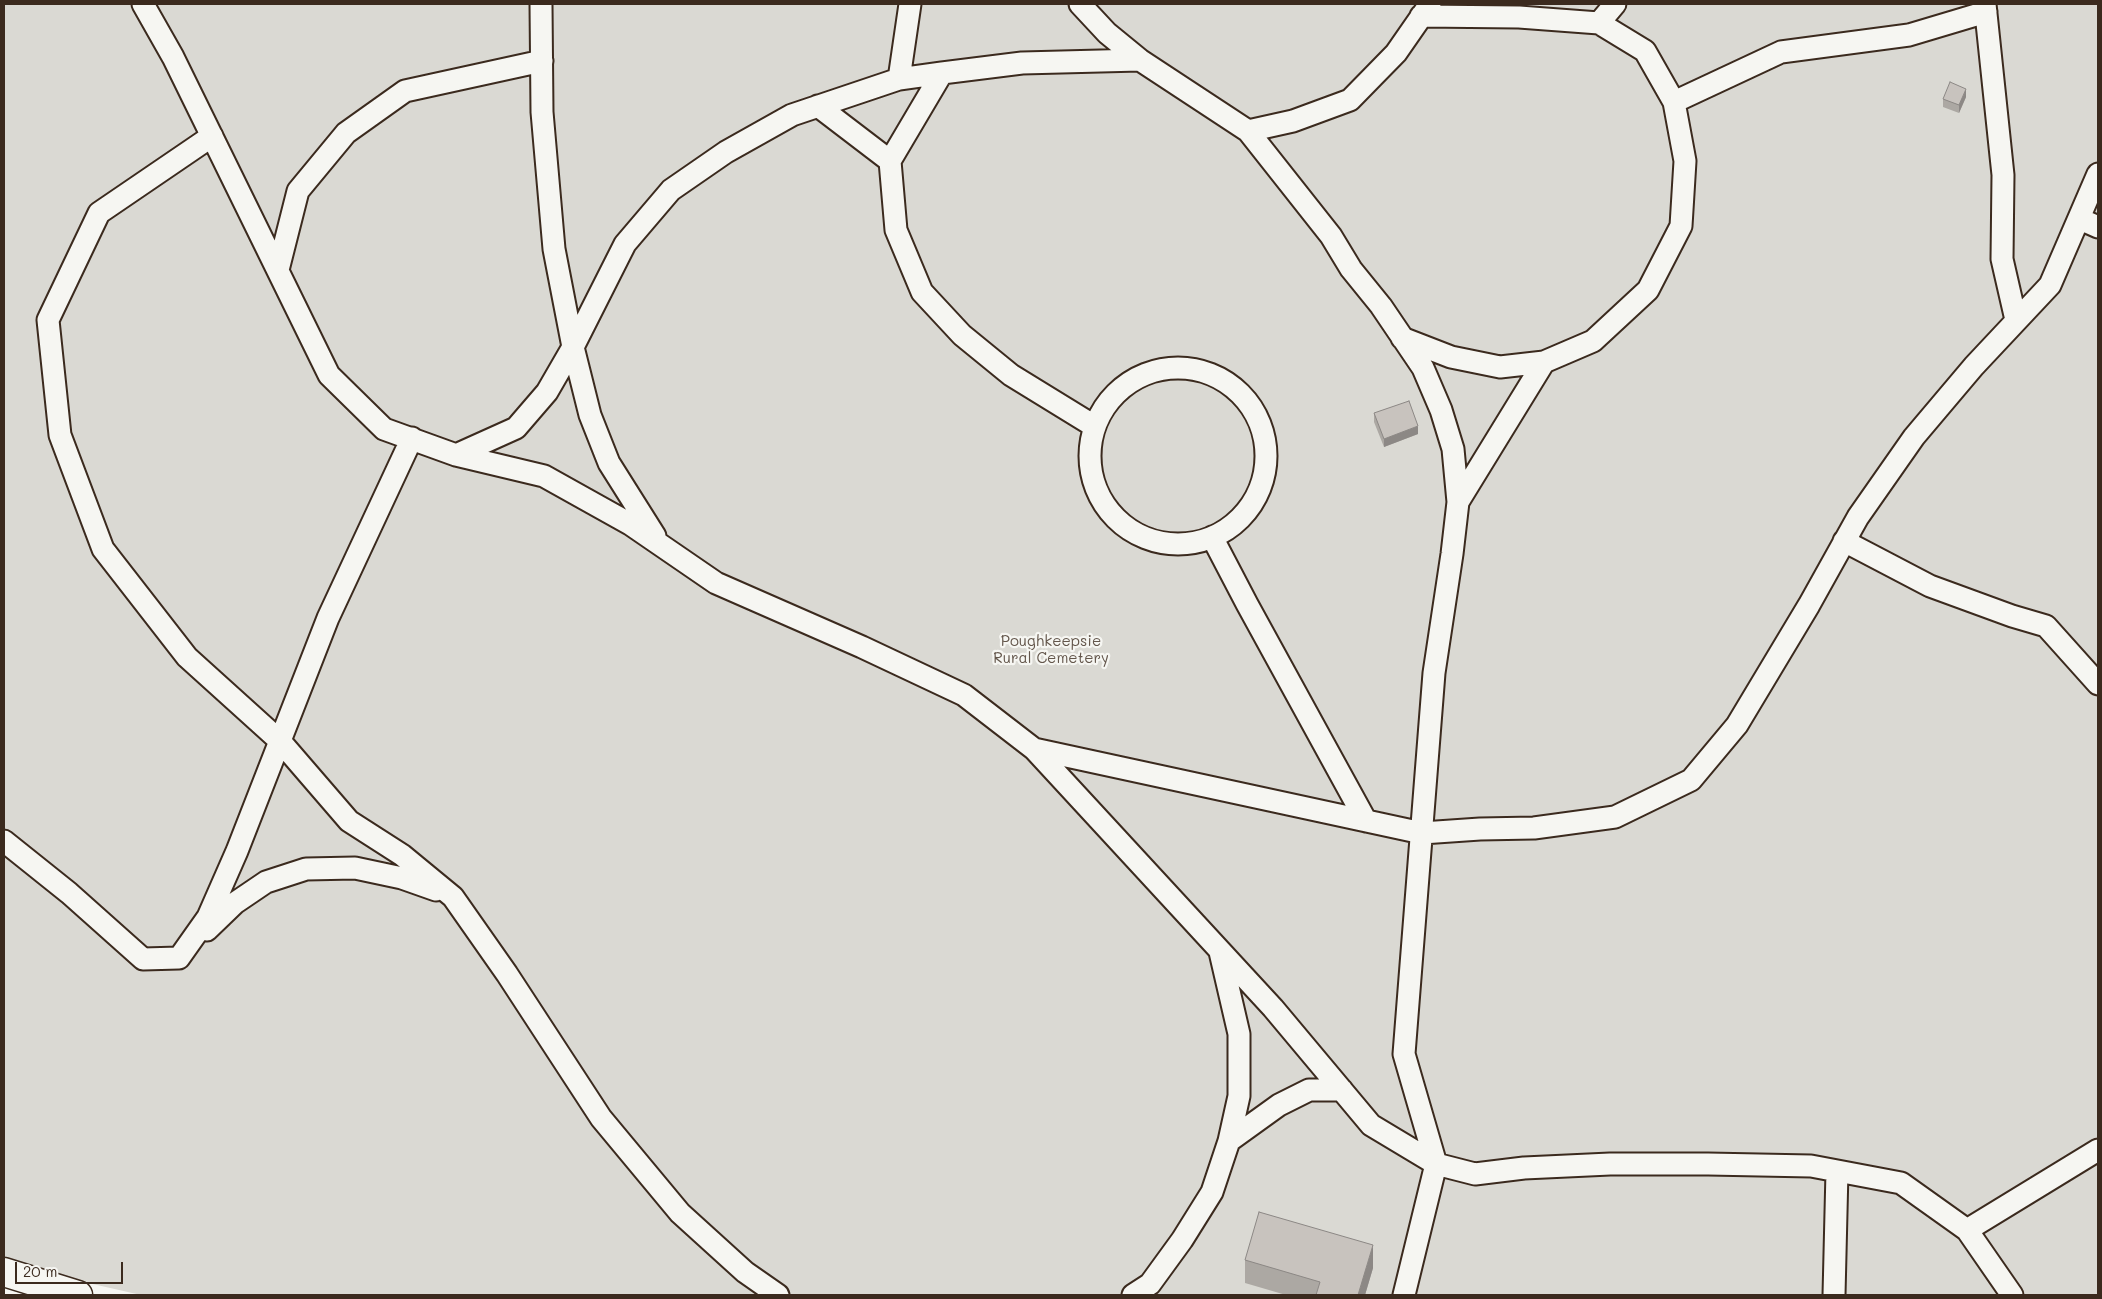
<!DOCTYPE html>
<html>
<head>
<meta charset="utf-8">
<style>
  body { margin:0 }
  #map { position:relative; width:2102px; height:1299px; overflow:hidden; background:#f6f6f2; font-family:Mali,sans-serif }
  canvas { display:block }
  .frame { position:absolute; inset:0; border:5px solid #3b2a1e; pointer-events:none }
  .scale { position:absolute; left:15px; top:1262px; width:108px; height:22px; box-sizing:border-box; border:2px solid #3b2a1e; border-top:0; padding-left:6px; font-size:15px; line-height:18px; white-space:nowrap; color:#3b2a1e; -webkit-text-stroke:4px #f6f6f2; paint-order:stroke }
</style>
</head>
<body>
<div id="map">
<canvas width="2102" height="1299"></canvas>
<div class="frame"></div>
<div class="scale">20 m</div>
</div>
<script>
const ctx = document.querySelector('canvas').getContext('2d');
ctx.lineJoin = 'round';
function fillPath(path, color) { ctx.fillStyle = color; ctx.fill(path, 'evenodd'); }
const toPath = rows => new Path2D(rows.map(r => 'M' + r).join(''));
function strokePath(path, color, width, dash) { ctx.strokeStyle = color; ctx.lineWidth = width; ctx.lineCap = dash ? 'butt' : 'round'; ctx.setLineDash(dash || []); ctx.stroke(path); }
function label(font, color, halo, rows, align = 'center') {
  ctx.font = font + ' Mali,sans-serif'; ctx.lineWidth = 4.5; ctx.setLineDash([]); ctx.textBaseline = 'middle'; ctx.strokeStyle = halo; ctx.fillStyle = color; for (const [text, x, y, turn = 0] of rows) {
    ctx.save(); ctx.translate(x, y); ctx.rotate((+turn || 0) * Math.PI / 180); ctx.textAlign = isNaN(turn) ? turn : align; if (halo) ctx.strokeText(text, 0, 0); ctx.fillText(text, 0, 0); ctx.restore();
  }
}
fillPath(toPath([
  [4,4,2098,4,2098,1295,141,1295,53,1275,4,1259]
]), '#dad9d3');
const service = toPath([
  [143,4,173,57,329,375,384,429,456,455,544,476,630,524,716,583,862,647,964,695,1034,749,1273,1008,1371,1125,1436,1164],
  [910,4,899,79,942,73,890,161,896,230,922,292,962,335,1011,375,1094,426],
  [1080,4,1107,33,1140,60,1248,131,1331,236,1351,269,1381,306,1423,368,1441,410,1453,449,1458,502,1452,554,1434,673,1404,1054,1436,1164],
  [1985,4,2003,175,2002,259,2016,320],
  [1599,23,1615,4],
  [942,73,1022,63,1140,60],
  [1674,102,1781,52,1909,35,1986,12],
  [818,106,890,161],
  [1248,131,1293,121,1350,100,1396,53,1430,4],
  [212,136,99,213,48,320,60,435,103,549,187,657,280,741,349,821,402,855,453,897,507,974,601,1118,680,1213,745,1272,778,1295],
  [2080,219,2098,227],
  [278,270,298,191,346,133,405,91,542,61],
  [1402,338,1451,357,1500,367,1544,362,1593,341,1648,290,1681,226,1685,161,1674,102,1645,51,1599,23,1519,17,1421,16],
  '1090 456a88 88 0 1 1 176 0a88 88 0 1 1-176 0Z',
  [456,455,516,428,547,392,573,347,554,249,542,112,541,4],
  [1458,502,1544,362],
  [655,536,609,463,590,415,573,347,625,244,671,190,726,152,792,115,899,79],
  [1212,537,1247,604,1366,821],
  [1844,541,1930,586,2012,616,2046,626,2098,684],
  [1034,749,1422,833,1480,829,1534,828,1615,817,1691,780,1737,725,1809,605,1858,517,1914,437,1974,366,2050,285,2098,174],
  [4,841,69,893,143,959,179,958,208,917,237,851,328,618,412,438],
  [207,930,235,903,266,882,306,869,355,868,402,878,436,890],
  [1229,1141,1279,1105,1309,1090,1342,1090],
  [1967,1230,2098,1150],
  [1133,1295,1150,1284,1182,1240,1212,1192,1229,1141,1239,1096,1239,1034,1220,952],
  [1404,1295,1436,1164,1475,1174,1524,1168,1610,1164,1708,1164,1811,1166,1901,1183,1967,1230,2012,1295],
  [1834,1295,1837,1171]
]);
const trunk = toPath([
  [4,1272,78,1295]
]);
strokePath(service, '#3b2a1e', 25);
strokePath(trunk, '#3b2a1e', 31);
strokePath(service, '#f6f6f2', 21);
strokePath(trunk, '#f6f6f2', 28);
fillPath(toPath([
  [1966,97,1959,113,1943,107,1943,99],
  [1374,413,1418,434,1384,447,1374,422],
  [1245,1260,1373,1268,1365,1295,1286,1295,1245,1283]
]), '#aca8a3');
fillPath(toPath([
  [1966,89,1966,97,1959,113,1959,105],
  [1418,426,1418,434,1384,447,1384,439],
  [1373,1245,1373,1268,1365,1295,1358,1295]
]), '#8c8885');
const building = toPath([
  [1950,82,1966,89,1959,105,1943,99,1950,82],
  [1409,401,1418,426,1384,439,1374,413,1409,401],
  [1259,1212,1373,1245,1358,1295,1316,1295,1320,1282,1245,1260,1259,1212]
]);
fillPath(building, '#c8c3be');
strokePath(building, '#8c8885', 1);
label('15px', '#63564b', '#f6f6f2', [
  ["Poughkeepsie",1051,641],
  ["Rural Cemetery",1051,658]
]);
</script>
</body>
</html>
